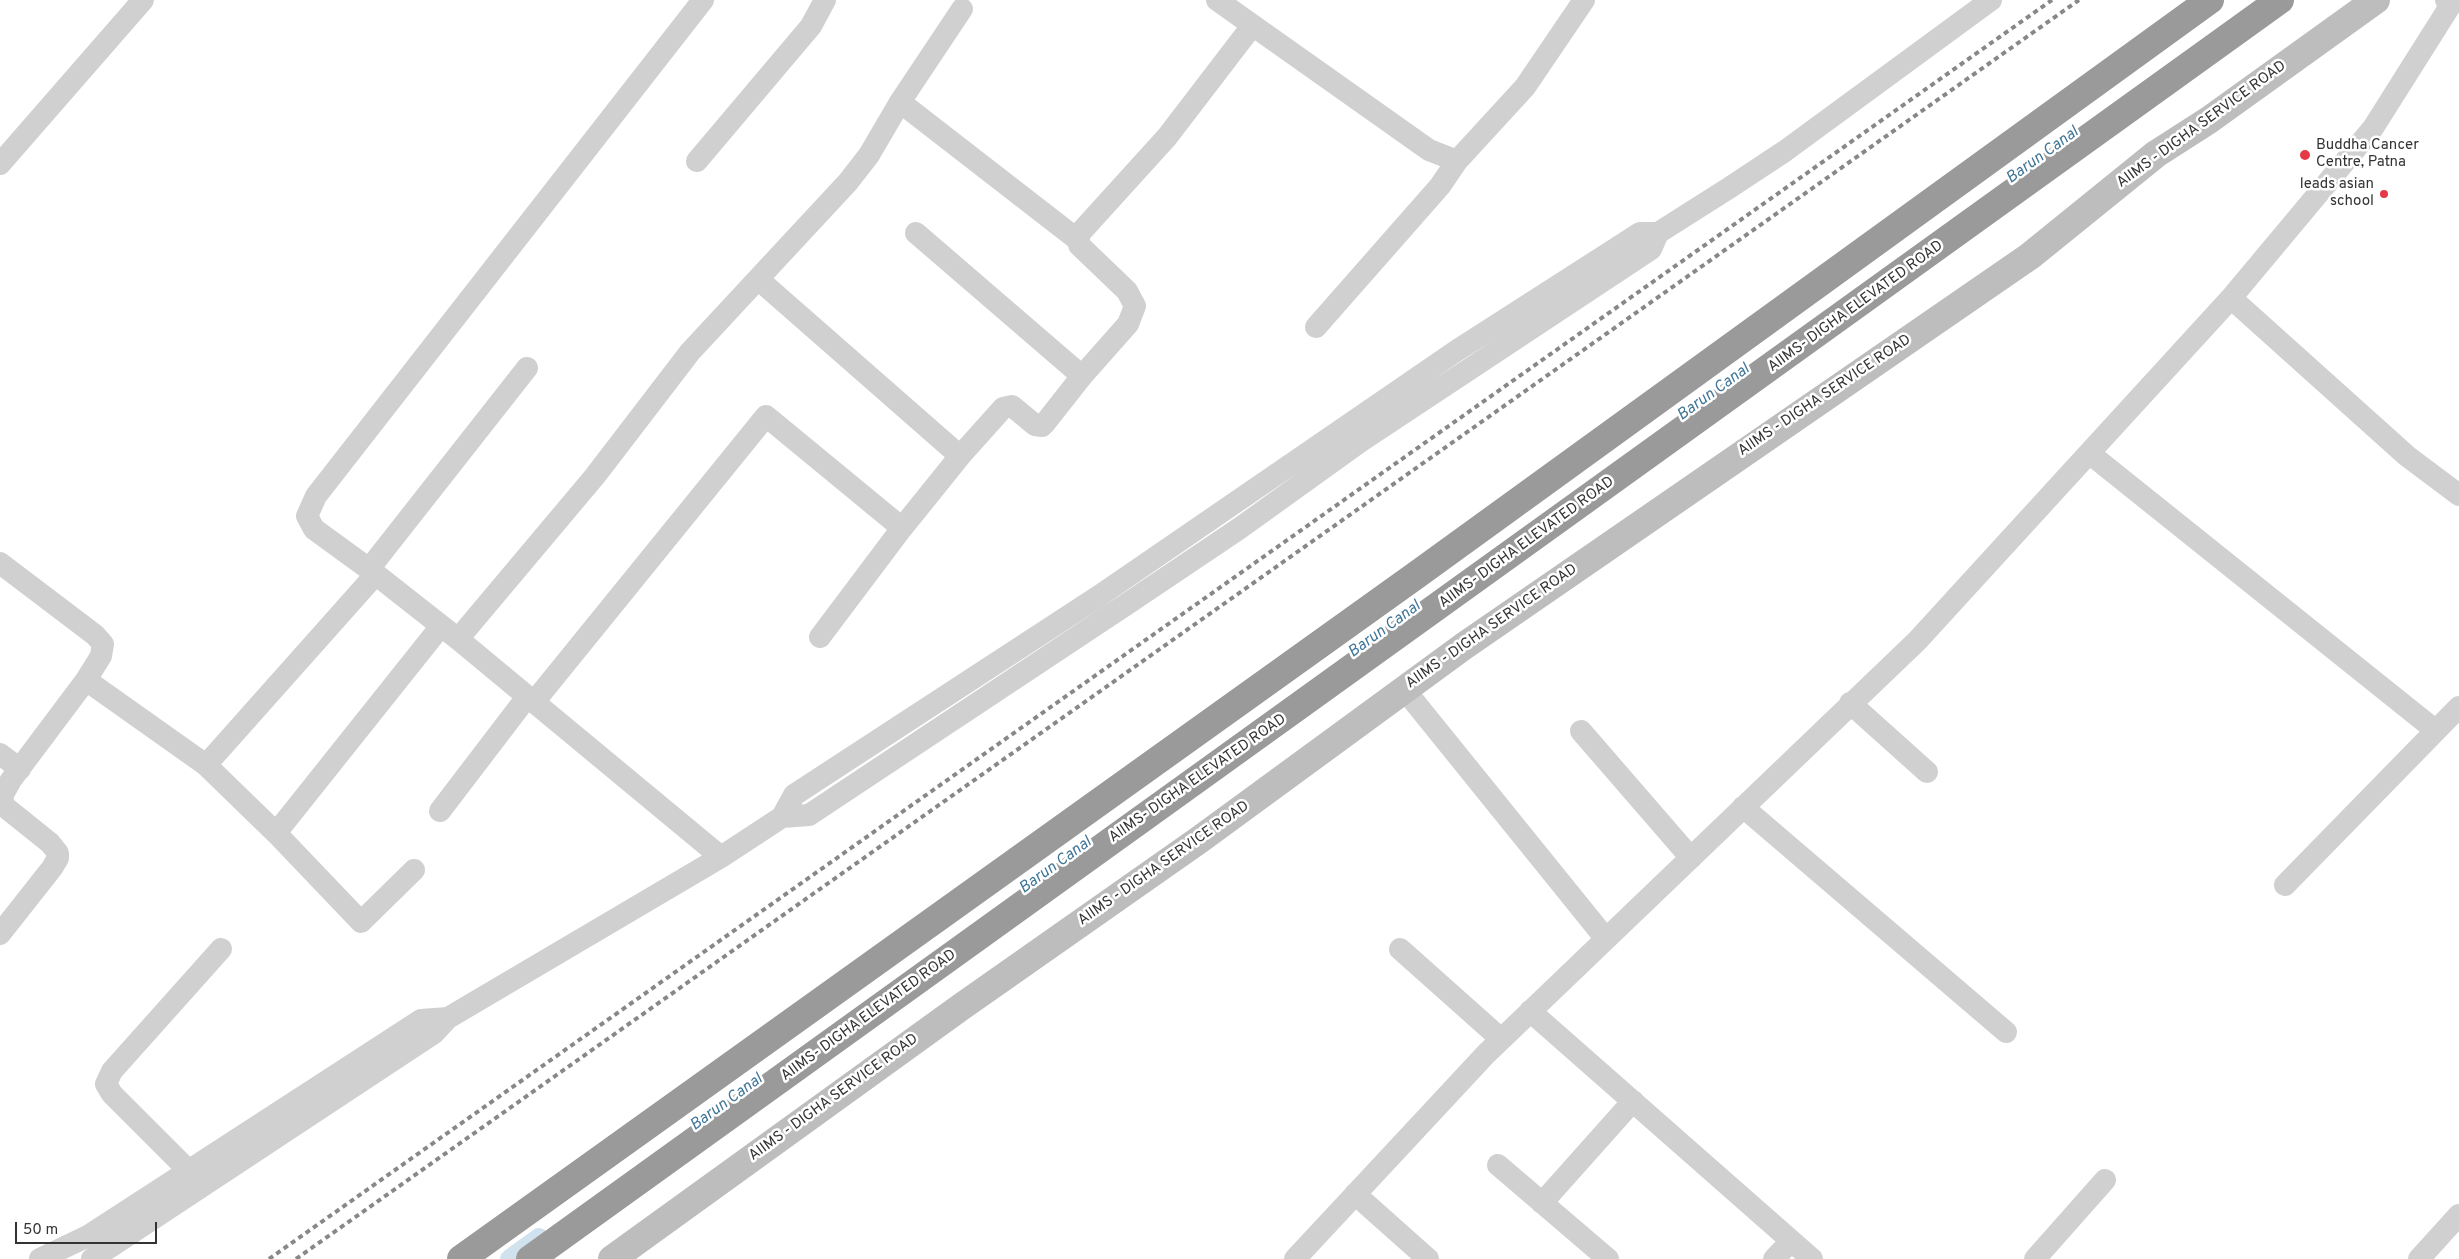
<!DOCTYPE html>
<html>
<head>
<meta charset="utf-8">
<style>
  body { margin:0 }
  #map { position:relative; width:2459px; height:1259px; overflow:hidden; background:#fff; font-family:Overpass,sans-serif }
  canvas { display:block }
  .scale { position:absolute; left:15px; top:1222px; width:142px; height:22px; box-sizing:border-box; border:2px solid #333; border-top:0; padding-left:6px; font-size:15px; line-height:18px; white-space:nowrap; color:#333; -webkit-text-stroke:4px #fff; paint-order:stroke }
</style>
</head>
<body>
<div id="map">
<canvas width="2459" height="1259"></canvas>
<div class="scale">50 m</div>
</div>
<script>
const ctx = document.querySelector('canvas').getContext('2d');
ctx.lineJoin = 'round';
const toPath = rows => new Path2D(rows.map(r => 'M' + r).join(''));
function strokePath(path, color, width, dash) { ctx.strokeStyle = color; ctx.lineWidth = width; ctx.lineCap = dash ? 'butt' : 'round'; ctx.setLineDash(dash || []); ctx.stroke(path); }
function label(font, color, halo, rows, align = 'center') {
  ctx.font = font + ' Overpass,sans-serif'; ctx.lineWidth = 5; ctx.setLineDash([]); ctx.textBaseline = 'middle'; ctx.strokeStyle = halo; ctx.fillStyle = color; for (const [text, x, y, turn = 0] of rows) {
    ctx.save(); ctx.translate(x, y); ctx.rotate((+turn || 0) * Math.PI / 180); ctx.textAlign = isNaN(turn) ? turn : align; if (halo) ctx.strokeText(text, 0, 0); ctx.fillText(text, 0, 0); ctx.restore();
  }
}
strokePath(toPath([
  [510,1259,539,1238]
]), '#cfe2ee', 20);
strokePath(toPath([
  [703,0,316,496,307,516,314,529,369,569,458,639,721,857],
  [1217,0,1429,150,1457,161,1525,87,1584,0],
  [900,102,1078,240],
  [697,161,811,26,825,0],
  [0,164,143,0],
  [916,233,1082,376],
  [758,279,960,456],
  [2231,298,2373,128,2450,6,2446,0],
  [1316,327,1440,186,1457,161],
  [2089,453,2435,730],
  [0,563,95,635,103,644,101,656,86,680],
  [369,569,527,368],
  [820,637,902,528],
  [458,639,595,476,690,352,848,182,869,155,900,102,962,9],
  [1404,689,1606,939],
  [534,702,766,416,902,528,960,456,1003,408,1012,406,1035,425,1042,426,1045,423,1082,376,1128,324,1135,306,1127,291,1079,245,1079,234,1167,137,1252,26],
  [1850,703,1927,772],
  [1581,731,1691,858],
  [0,754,20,769],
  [206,765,376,574],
  [1743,807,2006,1032],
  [440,811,527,697],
  [782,817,809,815,1127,604,1240,528,1361,441,1651,249,1658,233],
  [276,833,441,626],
  [2285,885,2459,707],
  [0,934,52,868,58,858,58,853,50,843,4,806,2,796,11,780,86,680,206,765,276,833,361,922,414,870],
  [1400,949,1501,1039],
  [1530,1011,1812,1259],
  [448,1018,721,857,782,817,794,795,1099,596,1456,351,1640,233,1658,233,1729,188,1785,151,1991,0],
  [1498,1165,1608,1259],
  [199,1181,112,1094,106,1084,112,1071,221,949],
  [1355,1194,1428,1259],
  [1542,1203,1633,1101],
  [40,1259,88,1236,421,1020,448,1018,434,1033,92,1259],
  [1295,1259,1486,1054,1917,641,2231,298,2407,456,2459,495],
  [1774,1259,1791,1241],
  [2035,1259,2105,1180],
  [2419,1259,2459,1215]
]), '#d0d0d0', 22);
strokePath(toPath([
  [612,1259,961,1007,1199,840,1464,646,2030,256,2156,154,2209,120,2376,0]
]), '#bdbdbd', 28);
strokePath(toPath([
  [461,1259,1415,576,2210,0],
  [530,1259,2280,0]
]), '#9a9a9a', 28);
strokePath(toPath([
  [269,1259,2052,0],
  [296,1259,2079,0]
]), '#888', 4, [5, 4]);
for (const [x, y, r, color] of [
  [2305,155,6,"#e63946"],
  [2384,194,5,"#e63946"]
]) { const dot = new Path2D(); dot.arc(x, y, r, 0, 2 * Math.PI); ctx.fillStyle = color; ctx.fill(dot); strokePath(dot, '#fff', 2); }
label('15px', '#333', '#fff', [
  ["AIIMS - DIGHA SERVICE ROAD",2202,125,-36],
  ["AIIMS- DIGHA ELEVATED ROAD",1856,307,-36],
  ["AIIMS - DIGHA SERVICE ROAD",1825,396,-34],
  ["AIIMS- DIGHA ELEVATED ROAD",1527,543,-36],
  ["AIIMS - DIGHA SERVICE ROAD",1492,627,-35],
  ["AIIMS- DIGHA ELEVATED ROAD",1198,779,-35],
  ["AIIMS - DIGHA SERVICE ROAD",1164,864,-35],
  ["AIIMS- DIGHA ELEVATED ROAD",869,1016,-36],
  ["AIIMS - DIGHA SERVICE ROAD",834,1098,-36]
]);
label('15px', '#333', '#fff', [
  ["Buddha Cancer",2316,146],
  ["Centre, Patna",2316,163],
  ["leads asian",2374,185,"right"],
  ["school",2374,202,"right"]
], 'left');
label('italic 16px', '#3f7597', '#fff', [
  ["Barun Canal",2043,156,-36],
  ["Barun Canal",1714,393,-36],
  ["Barun Canal",1385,630,-36],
  ["Barun Canal",1056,866,-36],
  ["Barun Canal",727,1103,-36]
]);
</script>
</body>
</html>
